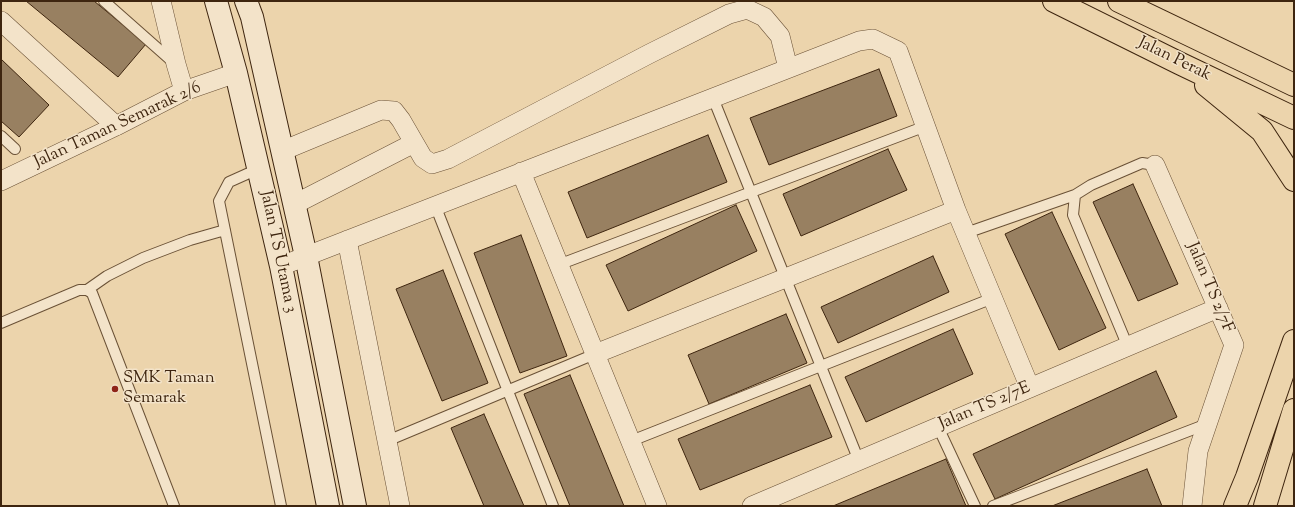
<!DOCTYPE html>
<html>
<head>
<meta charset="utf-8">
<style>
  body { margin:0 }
  #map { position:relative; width:1295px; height:507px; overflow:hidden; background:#ecd4ac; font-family:"Sorts Mill Goudy",serif }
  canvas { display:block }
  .frame { position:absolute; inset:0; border:2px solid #3e250f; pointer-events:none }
</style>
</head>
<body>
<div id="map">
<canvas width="1295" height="507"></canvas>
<div class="frame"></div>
</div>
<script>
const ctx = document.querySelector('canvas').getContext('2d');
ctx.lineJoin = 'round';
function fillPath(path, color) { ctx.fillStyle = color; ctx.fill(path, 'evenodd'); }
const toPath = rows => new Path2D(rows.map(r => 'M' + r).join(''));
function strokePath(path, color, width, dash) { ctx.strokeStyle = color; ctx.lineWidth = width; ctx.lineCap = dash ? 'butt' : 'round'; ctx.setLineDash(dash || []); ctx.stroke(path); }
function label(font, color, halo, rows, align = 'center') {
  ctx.font = font + ' "Sorts Mill Goudy",serif'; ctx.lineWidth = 3; ctx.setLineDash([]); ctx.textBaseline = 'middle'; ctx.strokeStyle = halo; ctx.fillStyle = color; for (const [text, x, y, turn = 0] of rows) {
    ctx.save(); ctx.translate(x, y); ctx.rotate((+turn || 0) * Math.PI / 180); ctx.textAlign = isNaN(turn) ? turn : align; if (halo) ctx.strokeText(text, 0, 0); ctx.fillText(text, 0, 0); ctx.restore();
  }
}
const building = toPath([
  [26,1,94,1,146,44,118,77,26,1],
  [1,59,49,105,19,137,1,121,1,59],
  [879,69,897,116,769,165,750,118,879,69],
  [708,135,727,182,587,238,568,192,708,135],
  [888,149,907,190,801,236,783,194,888,149],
  [1133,184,1178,284,1138,301,1093,202,1133,184],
  [736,205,757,251,628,311,606,265,736,205],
  [1052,212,1106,328,1059,350,1005,234,1052,212],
  [521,235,567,356,520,373,474,253,521,235],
  [933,256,949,292,838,343,821,307,933,256],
  [443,270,488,383,442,401,396,289,443,270],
  [786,314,807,363,709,404,688,355,786,314],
  [953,329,973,374,866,422,845,377,953,329],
  [1156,371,1177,417,995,499,973,454,1156,371],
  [570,375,624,506,570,506,524,394,570,375],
  [810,385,832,437,700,490,678,439,810,385],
  [484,414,524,506,484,506,451,428,484,414],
  [946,459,966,506,833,506,946,459],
  [1147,469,1162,506,1052,506,1147,469]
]);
fillPath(building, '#988061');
strokePath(building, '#3e250f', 1);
const lane = toPath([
  [104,1,173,62],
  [713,98,859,461],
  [1,136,15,149],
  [258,169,229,182,219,201,281,506],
  [435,205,553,506],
  [966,233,1075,195],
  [558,265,926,126],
  [87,290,107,276,143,258,190,240,225,230],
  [1,323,79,290,87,290,92,293,174,506],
  [1128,347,1073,215,1075,195,1091,185,1142,163,1155,165],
  [938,427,975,506],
  [387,441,595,354],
  [631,441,993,298],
  [993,506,1207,424]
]);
const street = toPath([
  [161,1,176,64,184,91],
  [1,21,116,126],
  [282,151,381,110,394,111,401,120,423,158,432,164,448,159,649,54,729,14,747,9,764,17,780,36,788,68],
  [1155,165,1234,345,1198,451,1192,506],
  [521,172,657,506],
  [1,181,116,126,184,91,236,73],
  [295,204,414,143],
  [347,240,400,506],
  [281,266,859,41,873,39,898,51,956,210],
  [595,354,956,210,1030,388],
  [752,506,1218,308]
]);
const secondary = toPath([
  [216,1,236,73,281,266,328,506],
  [246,1,252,17,306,256,355,506]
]);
const primary = toPath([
  [1054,1,1179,63,1294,118],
  [1119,1,1294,85],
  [1206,85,1262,131,1294,180],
  [1235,506,1247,477,1294,341],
  [1265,506,1294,410]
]);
strokePath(lane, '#6a5136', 12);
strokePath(street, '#6a5136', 20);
strokePath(secondary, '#3e250f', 24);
strokePath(primary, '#3e250f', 24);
strokePath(lane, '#f3e3c9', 10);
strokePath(street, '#f3e3c9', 19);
strokePath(secondary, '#f3e3c9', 22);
strokePath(primary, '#ecd4ac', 22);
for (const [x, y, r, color] of [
  [115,389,4,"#8f2418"]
]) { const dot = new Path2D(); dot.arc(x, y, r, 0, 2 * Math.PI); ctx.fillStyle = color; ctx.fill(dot); strokePath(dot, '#f3e3c9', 1.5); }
label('17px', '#3e250f', '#f3e3c9', [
  ["Jalan Perak",1174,60,26],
  ["Jalan Taman Semarak 2/6",118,126,-25],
  ["Jalan TS Utama 3",277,252,78],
  ["Jalan TS 2/7F",1209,288,67],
  ["Jalan TS 2/7E",985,407,-23]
]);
label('17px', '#3e250f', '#f3e3c9', [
  ["SMK Taman",123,379],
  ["Semarak",123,399]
], 'left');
</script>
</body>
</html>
